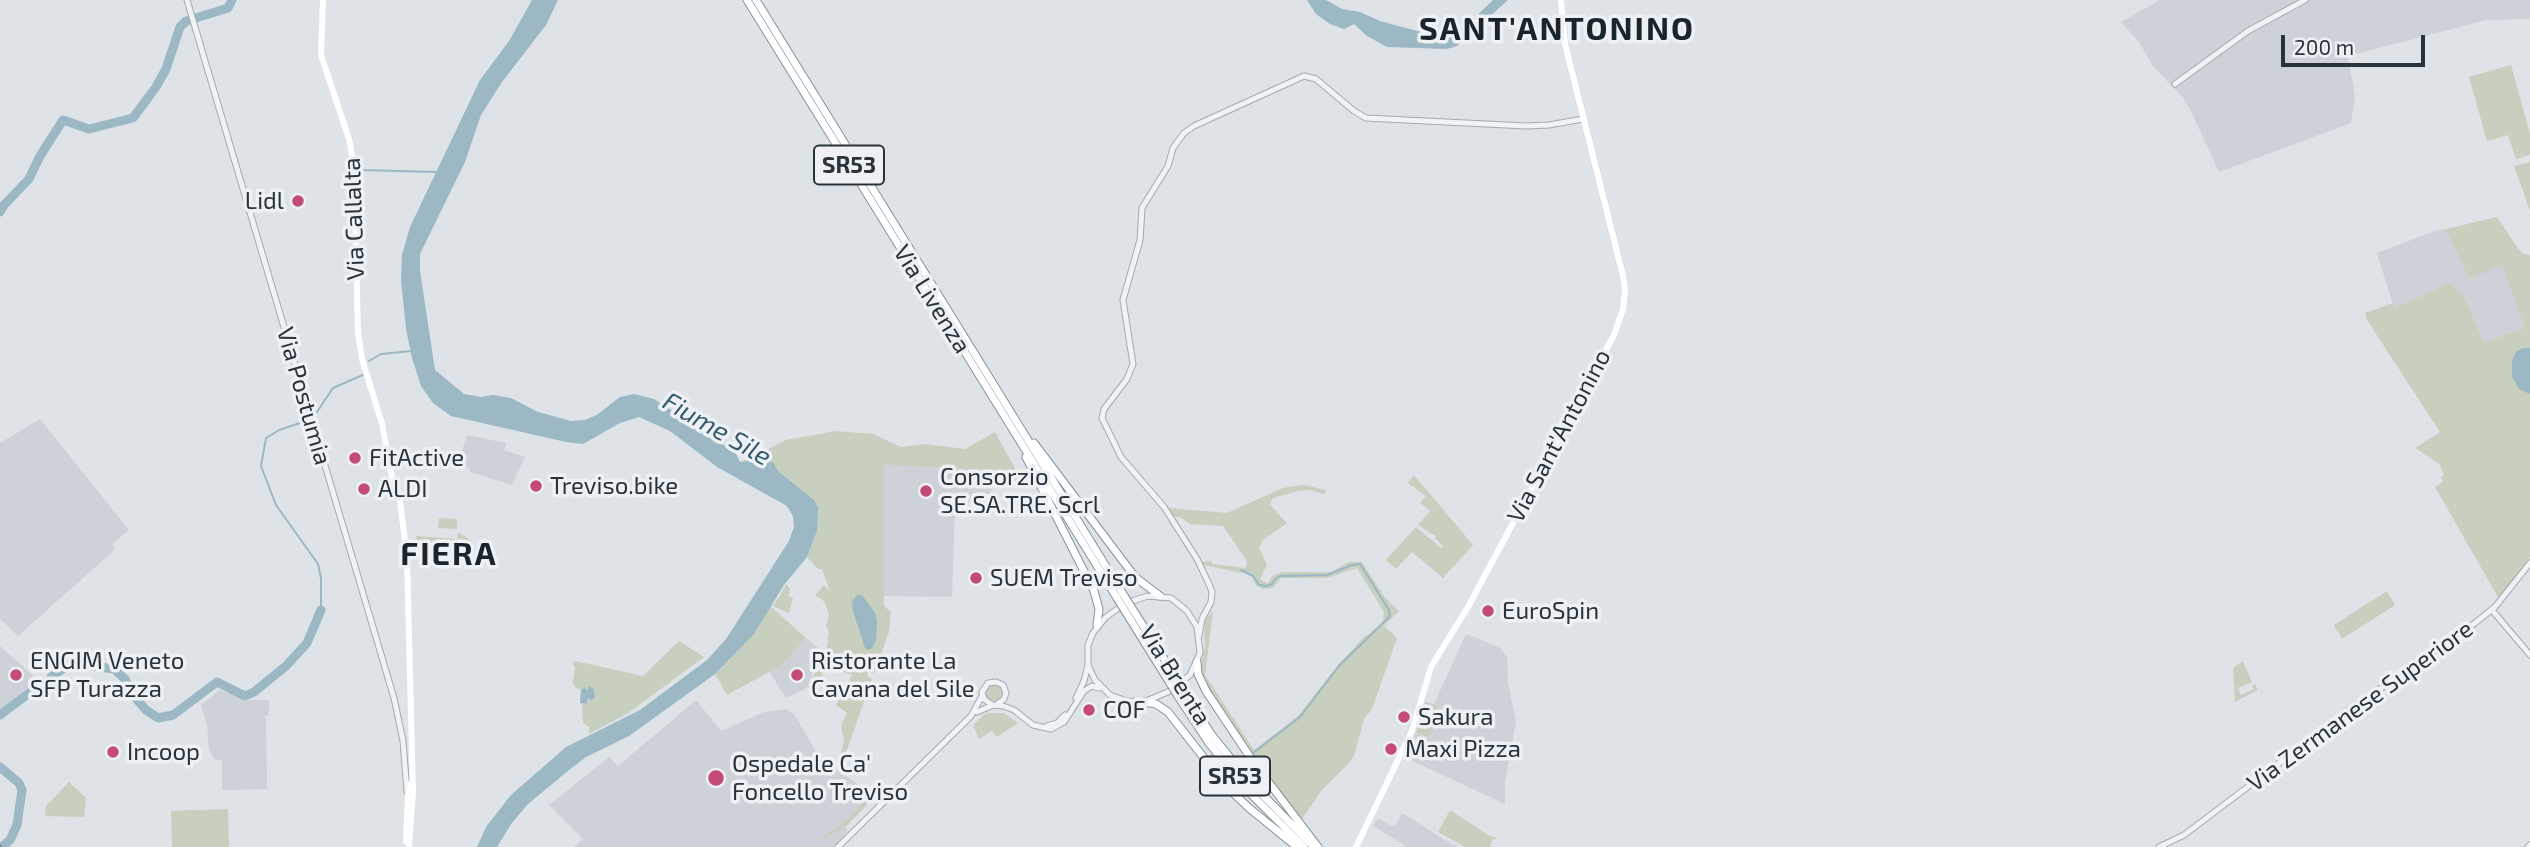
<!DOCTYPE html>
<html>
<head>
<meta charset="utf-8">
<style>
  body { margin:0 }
  #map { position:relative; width:2530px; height:847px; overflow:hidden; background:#dde3e6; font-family:"Exo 2",sans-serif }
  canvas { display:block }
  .scale { position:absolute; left:2281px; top:35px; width:144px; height:32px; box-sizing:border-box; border:4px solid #28333b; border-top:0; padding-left:9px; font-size:21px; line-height:24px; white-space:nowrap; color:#28333b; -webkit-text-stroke:5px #edf1f4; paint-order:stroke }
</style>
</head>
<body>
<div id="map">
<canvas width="2530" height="847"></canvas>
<div class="scale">200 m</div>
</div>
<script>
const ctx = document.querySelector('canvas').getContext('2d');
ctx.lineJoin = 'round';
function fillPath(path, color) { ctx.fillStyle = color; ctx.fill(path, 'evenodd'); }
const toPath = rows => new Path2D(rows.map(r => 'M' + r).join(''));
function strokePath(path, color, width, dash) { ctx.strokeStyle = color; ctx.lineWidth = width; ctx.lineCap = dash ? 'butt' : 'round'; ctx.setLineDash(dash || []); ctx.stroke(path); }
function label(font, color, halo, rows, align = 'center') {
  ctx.font = font + ' "Exo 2",sans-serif'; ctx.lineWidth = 7; ctx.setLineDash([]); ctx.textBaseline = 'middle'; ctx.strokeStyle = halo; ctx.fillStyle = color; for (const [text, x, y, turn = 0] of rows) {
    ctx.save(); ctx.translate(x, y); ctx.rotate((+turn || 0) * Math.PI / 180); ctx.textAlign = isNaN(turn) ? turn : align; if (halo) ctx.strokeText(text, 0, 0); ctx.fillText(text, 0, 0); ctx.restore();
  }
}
fillPath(toPath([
  [2160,0,2530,0,2530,19,2486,20,2348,56,2355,97,2351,123,2219,172,2191,111,2183,98,2153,66,2139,42,2121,22],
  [2440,229,2448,232,2469,279,2502,264,2526,328,2484,342,2465,298,2394,308,2377,253],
  [40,419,129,530,112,544,115,548,110,554,18,636,0,619,0,443],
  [467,435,506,443,504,450,525,457,512,485,470,472,470,468,449,464,451,459,459,461],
  [884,465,992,470,991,502,955,502,952,597,884,596],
  [1466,634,1500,648,1507,657,1508,683,1516,722,1505,782,1505,804,1404,757,1416,732,1427,738,1441,709,1434,704],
  [806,638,821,650,807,688,786,698,769,671,782,665],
  [0,646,40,682,0,712],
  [220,690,241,696,249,696,244,700,269,700,269,715,264,716,266,718,267,789,222,790,222,760,215,760,209,750,207,724,201,705],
  [696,700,721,731,764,712,786,709,794,714,820,758,860,786,865,795,867,805,845,827,848,830,835,847,574,847,583,839,549,805,609,757,618,766],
  [1402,813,1445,840,1458,847,1407,847,1373,826,1378,818,1392,826,1396,825]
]), '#ccd2d7');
fillPath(toPath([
  [2511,65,2530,134,2530,155,2516,159,2508,135,2487,141,2469,77],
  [2530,162,2530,211,2514,166],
  [2497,217,2522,254,2530,255,2530,557,2499,599,2435,487,2443,482,2441,477,2444,475,2439,464,2415,448,2440,432,2367,320,2365,313,2393,303,2395,308,2450,283,2465,298,2484,342,2525,328,2502,265,2469,279,2448,233,2442,230],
  [836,431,873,434,901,447,925,444,965,449,995,432,1024,485,992,470,884,465,884,606,891,612,889,632,874,673,868,672,867,676,872,679,843,761,840,757,844,741,841,725,847,713,836,705,852,675,826,665,815,693,808,687,827,648,829,632,826,625,829,615,825,602,815,595,824,585,830,592,822,569,818,569,807,557,817,531,814,500,778,471,776,467,740,463,786,440],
  [1414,475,1473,545,1443,578,1412,552,1396,569,1386,560,1416,527,1441,548,1443,546,1435,538,1436,536,1418,525,1430,511,1420,503,1426,496,1408,483],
  [1303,485,1326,490,1324,494,1310,490,1298,491,1273,498,1270,505,1287,523,1263,540,1259,548,1267,565,1260,579,1268,584,1272,576,1282,572,1331,572,1349,562,1362,562,1385,598,1399,611,1384,626,1397,638,1372,709,1364,719,1354,756,1348,764,1322,790,1302,819,1252,755,1204,684,1201,666,1205,646,1204,621,1213,611,1205,675,1254,750,1298,716,1338,665,1363,638,1383,623,1384,612,1357,568,1327,578,1281,578,1273,588,1263,589,1256,585,1252,577,1247,574,1203,565,1201,562,1211,561,1212,564,1246,568,1247,561,1223,526,1190,524,1182,518,1173,516,1168,508,1227,513,1283,488],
  [439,518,457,519,457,529,438,528],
  [458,532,473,542,464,567,419,562,416,536,457,539],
  [787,584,790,590,788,596,793,598,789,613,773,606],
  [2387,591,2395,605,2342,639,2334,625],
  [770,606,806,638,782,665,727,695,715,674,739,649],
  [679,641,704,657,628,713,589,734,589,727,583,723,582,704,588,703,588,698,591,700,589,686,587,690,584,687,581,690,575,687,573,682,575,668,573,664,575,661,643,676],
  [2243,661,2252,682,2238,688,2241,695,2254,689,2252,685,2255,684,2258,690,2235,702,2233,668],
  '985 693a9 9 0 1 1 18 0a9 9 0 1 1-18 0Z',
  [1425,702,1434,704,1442,711,1437,726,1434,725,1428,738,1416,732],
  [990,713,1004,713,1018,723,997,737,992,731,979,739,973,725,985,714],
  [69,782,86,798,84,817,45,816,46,806],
  [860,790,865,795,867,805,845,827,812,845,842,824,864,802,856,794],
  [228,809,229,847,172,847,171,811],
  [1450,810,1488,835,1497,838,1496,840,1492,839,1490,847,1465,847,1438,832]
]), '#c7cfbf');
fillPath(toPath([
  [532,0,558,0,546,25,502,82,481,115,465,162,420,254,420,271,435,370,464,394,481,397,493,395,511,398,538,412,571,421,585,420,597,415,620,397,634,394,654,399,679,415,704,435,734,450,740,462,756,460,773,462,778,471,814,500,818,508,817,531,807,557,784,585,754,634,715,674,629,736,586,757,569,770,528,804,511,824,497,847,477,847,486,827,511,795,566,747,640,710,707,660,726,639,789,541,794,527,793,516,787,506,717,467,670,431,639,417,620,423,583,444,566,442,451,416,433,403,421,386,412,358,406,329,401,280,402,255,410,227,480,80,509,41],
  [1307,0,1326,0,1342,9,1360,12,1380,21,1421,32,1443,34,1465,27,1493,0,1508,0,1457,46,1447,49,1387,47,1367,36,1354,24,1344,29,1330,24,1316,14],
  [2523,348,2530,348,2530,394,2519,389,2512,377,2512,361,2516,352],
  [857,595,862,595,867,602,875,613,877,622,876,640,872,648,868,650,865,648,853,611,852,602],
  [589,686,594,689,595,698,591,700,588,698,587,704,580,703,581,690,584,687,587,690]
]), '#9bb8c4');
strokePath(toPath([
  [361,170,436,172],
  [369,361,381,354,411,351],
  [315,415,333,388,365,374],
  [306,421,279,430,266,438,261,466,276,505,318,564,321,578,321,610],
  [1241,570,1253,576,1259,585,1266,586,1272,584,1275,579,1280,576,1327,575,1352,565,1360,564,1389,610,1390,616,1339,666,1300,717,1253,753]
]), '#9bb8c4', 2);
strokePath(toPath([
  [0,212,4,205,29,179,40,156,63,120,89,129,133,118,156,87,166,69,180,27,186,21,228,8,232,0],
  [51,677,71,663,114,669,125,679,133,695,146,710,158,718,173,715,217,682,245,696,254,692,286,666,307,643,321,610],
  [0,715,44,682],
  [0,767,19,783,22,790,17,825,10,840,2,847]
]), '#9bb8c4', 9);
const tertiary = toPath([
  [187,0,394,698,403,741,407,792],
  [2175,84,2248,31,2305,0],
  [1148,596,1171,598,1187,611,1197,627,1200,653,1190,675,1170,691,1144,702,1127,701,1110,695,1095,680,1088,665,1088,645,1093,633,1106,617,1126,603,1148,596],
  [2492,610,2530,655],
  [1199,636,1202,619,1211,602,1212,592,1209,584,1197,559,1164,507,1121,457,1102,418,1104,409,1127,379,1133,364,1123,300,1140,240,1142,208,1168,166,1173,148,1184,133,1194,126,1304,76,1316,79,1354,111,1366,118,1526,126,1549,125,1583,119],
  [1076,698,1084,681,1088,665],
  [992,705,984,699,982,692,988,683,996,682,1003,685,1006,693,1004,699,996,705],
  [977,712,993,705,1003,706,1014,710,1033,725,1051,729,1064,722,1084,691,1092,686,1099,688],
  [1047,726,1057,723,1065,715],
  [838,847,971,716,982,696],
  [2159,847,2184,835,2351,709,2475,623,2495,607,2530,563],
  [2528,847,2530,845]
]);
const trunk = toPath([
  [747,0,1117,598],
  [756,0,1123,594],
  [1034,443,1135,577,1160,596],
  [1026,457,1094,591,1099,609,1097,625],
  [1197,662,1198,674,1206,691,1254,763,1318,847],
  [1185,692,1211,734,1247,779,1314,847],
  [1178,696,1209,743,1242,785,1304,847],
  [1144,702,1156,704,1168,712,1226,786,1249,808,1297,847]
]);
strokePath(tertiary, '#a3abaf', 7);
strokePath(trunk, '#86939b', 9);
strokePath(tertiary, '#f0f3f5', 5);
strokePath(toPath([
  [323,0,321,55,349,139,354,166,358,333,362,359,382,424,391,473,400,501,407,557,413,792,409,847],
  [406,842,408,795,411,783],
  [1356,847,1412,731,1431,667,1468,607,1535,482,1614,335,1623,309,1625,290,1623,276,1565,44,1561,0]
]), '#fff', 6);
strokePath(trunk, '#fff', 7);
strokePath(toPath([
  [0,845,1,847]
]), '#78858e', 2, [3.5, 7]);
const trunkBridge = toPath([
  [1123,594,1185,692],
  [1117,598,1178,696]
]);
strokePath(trunkBridge, '#86939b', 9, []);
strokePath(trunkBridge, '#fff', 7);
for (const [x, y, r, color] of [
  [298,201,7,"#c34b78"],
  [355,458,7,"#c34b78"],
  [536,486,7,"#c34b78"],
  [364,489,7,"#c34b78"],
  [926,491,7,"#c34b78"],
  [976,578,7,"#c34b78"],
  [1488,611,7,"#c34b78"],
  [16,675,7,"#c34b78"],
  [797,675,7,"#c34b78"],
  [1089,710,7,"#c34b78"],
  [1404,717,7,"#c34b78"],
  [1391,749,7,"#c34b78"],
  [113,752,7,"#c34b78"],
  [716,778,9,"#c34b78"]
]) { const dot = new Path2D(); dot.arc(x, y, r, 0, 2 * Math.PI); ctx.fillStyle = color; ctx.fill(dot); strokePath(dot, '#edf1f4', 2.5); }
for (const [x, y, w] of [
  [849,165,70],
  [1235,776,70]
]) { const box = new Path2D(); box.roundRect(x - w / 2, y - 19.5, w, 39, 5); ctx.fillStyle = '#edf1f4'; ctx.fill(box); strokePath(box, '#28333b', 2); }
label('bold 23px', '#28333b', null, [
  ["SR53",849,165],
  ["SR53",1235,776]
]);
label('24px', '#28333b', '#edf1f4', [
  ["Lidl",284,201,"right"],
  ["FitActive",369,458],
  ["Consorzio",940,477],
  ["SE.SA.TRE. Scrl",940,505],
  ["Treviso.bike",550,486],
  ["ALDI",378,489],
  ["SUEM Treviso",990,578],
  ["EuroSpin",1502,611],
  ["ENGIM Veneto",30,661],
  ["SFP Turazza",30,689],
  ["Ristorante La",811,661],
  ["Cavana del Sile",811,689],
  ["COF",1103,710],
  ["Sakura",1418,717],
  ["Maxi Pizza",1405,749],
  ["Incoop",127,752],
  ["Ospedale Ca'",732,764],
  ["Foncello Treviso",732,792]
], 'left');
label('24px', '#28333b', '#edf1f4', [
  ["Via Callalta",354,219,-92],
  ["Via Livenza",932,299,58],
  ["Via Postumia",304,396,74],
  ["Via Sant'Antonino",1559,436,-62],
  ["Via Brenta",1175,675,58],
  ["Via Zermanese Superiore",2360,706,-36]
]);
label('italic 26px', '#365a6c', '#edf1f4', [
  ["Fiume Sile",717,429,30]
]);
ctx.letterSpacing = '2px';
label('bold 32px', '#1a242c', '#edf1f4', [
  ["SANT'ANTONINO",1557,29],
  ["FIERA",449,554]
]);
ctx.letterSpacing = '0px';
</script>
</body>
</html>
